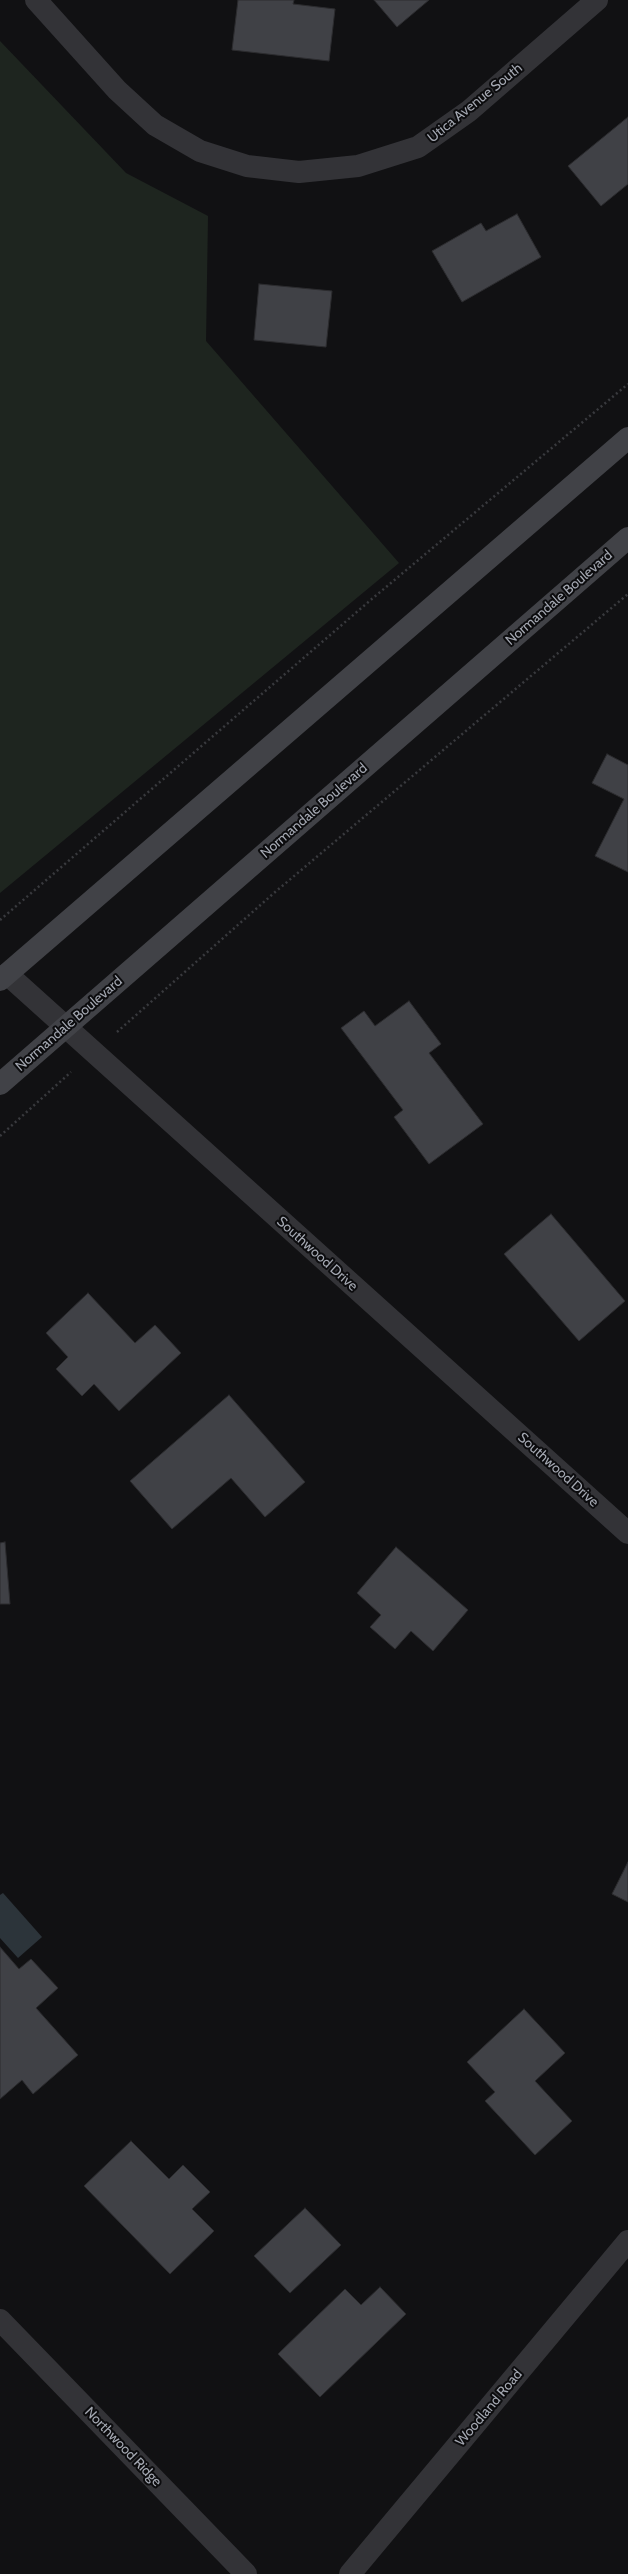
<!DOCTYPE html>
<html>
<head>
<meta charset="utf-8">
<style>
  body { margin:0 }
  canvas { display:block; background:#111113 }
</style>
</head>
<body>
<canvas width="628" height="2574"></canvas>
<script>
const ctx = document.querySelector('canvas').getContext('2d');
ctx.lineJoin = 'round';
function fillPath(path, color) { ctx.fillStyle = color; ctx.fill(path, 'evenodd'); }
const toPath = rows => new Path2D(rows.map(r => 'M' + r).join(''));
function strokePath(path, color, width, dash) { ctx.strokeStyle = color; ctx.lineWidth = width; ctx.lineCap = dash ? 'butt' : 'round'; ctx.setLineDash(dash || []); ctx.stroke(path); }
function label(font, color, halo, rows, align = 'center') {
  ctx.font = font + ' Cabin,sans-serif'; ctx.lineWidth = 4; ctx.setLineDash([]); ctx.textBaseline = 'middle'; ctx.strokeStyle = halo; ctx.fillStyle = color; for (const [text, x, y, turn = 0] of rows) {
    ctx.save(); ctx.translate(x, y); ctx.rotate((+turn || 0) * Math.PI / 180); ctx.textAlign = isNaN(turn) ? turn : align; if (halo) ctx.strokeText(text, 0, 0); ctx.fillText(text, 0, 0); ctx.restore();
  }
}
fillPath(toPath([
  [0,41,126,173,208,216,206,341,399,563,0,893]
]), '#1e251f');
fillPath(toPath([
  [3,1893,42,1937,18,1958,0,1938,0,1895]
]), '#2c343a');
const building = toPath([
  [238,0,294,0,293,4,335,9,329,61,232,50,238,0],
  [374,0,429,0,397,27,374,0],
  [628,117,628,184,601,206,568,166,628,117],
  [517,214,541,257,462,302,432,251,481,223,486,231,517,214],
  [259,284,332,291,326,347,254,340,259,284],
  [607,754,628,765,628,872,595,856,624,799,592,783,607,754],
  [409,1001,441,1044,429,1053,483,1124,429,1164,394,1117,403,1110,341,1028,364,1011,375,1026,409,1001],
  [551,1214,625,1301,579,1341,504,1254,551,1214],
  [88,1293,135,1343,155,1325,181,1353,119,1411,94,1384,82,1396,56,1369,68,1357,46,1333,88,1293],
  [229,1395,305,1482,265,1517,231,1478,172,1529,130,1481,229,1395],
  [5,1542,10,1604,0,1604,0,1543,5,1542],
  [396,1547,468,1610,433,1651,411,1631,395,1649,370,1627,381,1615,357,1593,396,1547],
  [628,1862,628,1902,612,1894,628,1862],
  [0,1947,19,1969,31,1959,58,1988,36,2008,78,2055,33,2094,22,2080,0,2099,0,1947],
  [524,2009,565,2053,535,2081,572,2121,535,2155,485,2101,495,2092,467,2062,524,2009],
  [131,2141,169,2179,183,2165,210,2192,192,2209,214,2231,170,2274,84,2186,131,2141],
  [305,2208,341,2245,290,2293,254,2256,305,2208],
  [380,2287,406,2314,320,2397,278,2354,345,2289,361,2305,380,2287]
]);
fillPath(building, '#404146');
strokePath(building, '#2c2c2f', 1);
strokePath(toPath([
  [0,920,373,598,628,384],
  [117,1032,274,893,628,594],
  [0,1136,71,1072]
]), '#393a3e', 2.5, [2, 3]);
strokePath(toPath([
  [36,0,117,90,155,125,200,151,247,166,299,172,358,166,418,147,469,111,597,0],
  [7,974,628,1533],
  [0,2320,246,2574],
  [350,2574,628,2241]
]), '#333337', 22);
strokePath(toPath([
  [0,980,628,438],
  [0,1084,628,538]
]), '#414247', 22);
label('14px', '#a4a8b2', '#0c0c0e', [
  ["Utica Avenue South",475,103,-39],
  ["Normandale Boulevard",559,598,-41],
  ["Normandale Boulevard",314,811,-41],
  ["Normandale Boulevard",69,1024,-41],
  ["Southwood Drive",317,1254,42],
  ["Southwood Drive",558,1470,42],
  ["Woodland Road",489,2408,-50],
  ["Northwood Ridge",123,2447,46]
]);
</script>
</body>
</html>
